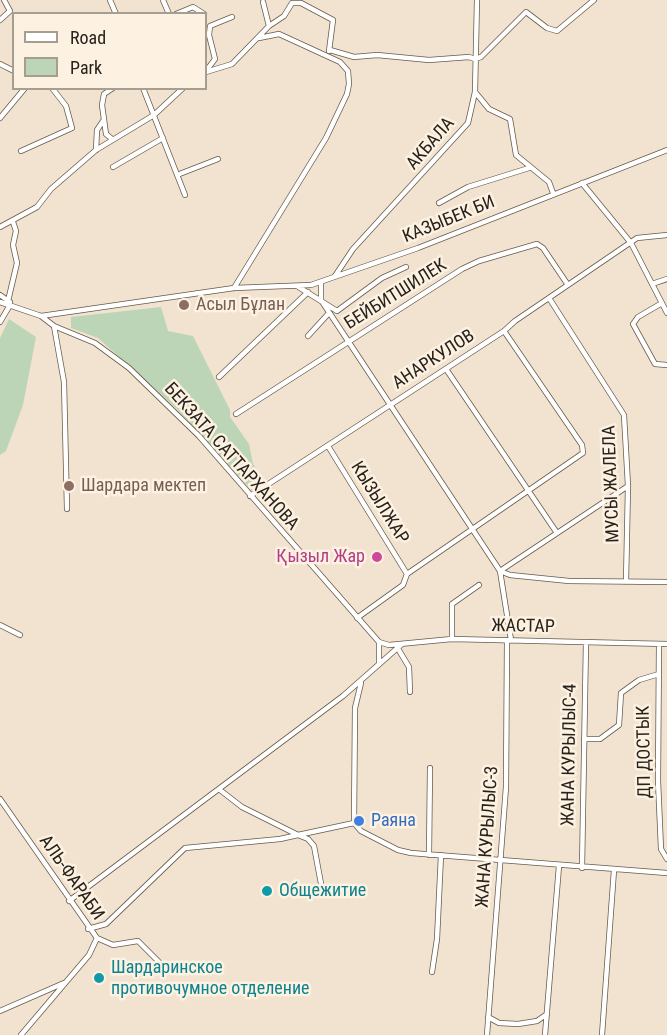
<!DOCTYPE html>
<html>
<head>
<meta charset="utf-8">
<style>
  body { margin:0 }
  #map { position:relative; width:667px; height:1035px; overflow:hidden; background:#f2e3d0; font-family:"Roboto Condensed",sans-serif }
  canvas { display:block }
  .legend { position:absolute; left:12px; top:12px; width:195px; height:78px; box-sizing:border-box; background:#fdf1e1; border:2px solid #a79e92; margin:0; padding:8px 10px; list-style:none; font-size:18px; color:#27221b }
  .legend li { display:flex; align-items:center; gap:12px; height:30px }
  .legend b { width:30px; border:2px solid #a79e92 }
</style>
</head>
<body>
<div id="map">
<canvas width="667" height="1035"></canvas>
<ul class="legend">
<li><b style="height:8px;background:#fff"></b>Road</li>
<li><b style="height:16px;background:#bcd5b7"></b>Park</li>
</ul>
</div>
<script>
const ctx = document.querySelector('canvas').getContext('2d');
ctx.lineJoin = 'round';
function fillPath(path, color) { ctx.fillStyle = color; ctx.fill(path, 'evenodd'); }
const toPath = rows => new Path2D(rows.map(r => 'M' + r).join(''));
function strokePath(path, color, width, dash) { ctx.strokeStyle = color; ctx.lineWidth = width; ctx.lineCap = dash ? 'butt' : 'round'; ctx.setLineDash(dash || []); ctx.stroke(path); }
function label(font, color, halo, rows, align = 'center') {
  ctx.font = font + ' "Roboto Condensed",sans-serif'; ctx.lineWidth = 5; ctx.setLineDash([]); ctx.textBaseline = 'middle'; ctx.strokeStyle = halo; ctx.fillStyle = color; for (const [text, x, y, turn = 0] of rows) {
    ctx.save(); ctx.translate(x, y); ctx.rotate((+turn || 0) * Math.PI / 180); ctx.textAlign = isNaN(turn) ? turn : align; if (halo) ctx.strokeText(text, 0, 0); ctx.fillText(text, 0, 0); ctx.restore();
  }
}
fillPath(toPath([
  [161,307,168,331,193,336,230,410,230,417,249,444,253,464,265,482,253,492,178,410,98,338,71,328,71,317],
  [9,319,36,337,23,405,6,451,0,455,0,338]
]), '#bcd5b7');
const minor = toPath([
  [110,0,116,14],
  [163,0,169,14],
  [263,2,269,26],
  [176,14,193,7,204,14],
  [0,20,10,11,4,0],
  [330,50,354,57,377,55,429,60,469,57,475,59,481,57,526,12,547,28,557,31,594,0],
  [0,64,14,71],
  [206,71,215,59,209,35,210,26,232,17],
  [206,72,232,64,269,26,284,16,292,3,301,3,333,20,329,51],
  [143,88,185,195],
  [475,92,489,109,510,119,516,155,549,182,553,193],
  [0,118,25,88],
  [112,139,106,134,102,105,104,94,113,88],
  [96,150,97,130,103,121],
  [21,151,72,128,66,106,52,88],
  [113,167,163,138],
  [177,175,218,159],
  [582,183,631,243,667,313],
  [439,203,468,187,529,168],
  [0,227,37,207,51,189,96,150,154,115,183,88],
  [335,276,353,249,468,123,475,92,477,0],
  [321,282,321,300],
  [652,284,667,279],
  [297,286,337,311,382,278,406,267],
  [234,288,326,138,347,94,349,84,348,71,340,62,279,34,259,38],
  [0,295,10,302],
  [549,298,624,415,628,486,626,582],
  [321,300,500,571,510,575,569,581,667,582],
  [8,301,17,263,13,245,16,231,13,222],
  [0,302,41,316,234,288,311,285,418,248,667,150],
  [662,303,638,317,633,324,655,364,667,365],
  [41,316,54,326,95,343,129,368,199,436,379,642],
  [0,322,10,305],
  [54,326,64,382,67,509],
  [308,336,329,313],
  [446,369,557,533],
  [219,377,308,292],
  [236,414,462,269,479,261,537,244,543,248,568,285],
  [328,446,407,574],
  [250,496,504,331,515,321,637,238,667,235],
  [500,571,628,486],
  [500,571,511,640],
  [357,618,403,585,407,574,583,453,582,445,504,331],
  [0,625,20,635],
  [452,639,452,604,479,585],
  [379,642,389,645,452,639,667,644],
  [659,644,658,781,661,849,667,859],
  [397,647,409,667,410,692],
  [379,664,379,642],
  [584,739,600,739,619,725,621,693,639,680,659,674],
  [220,790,242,807,298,835,354,823],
  [0,799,97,938,113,945,138,941,162,965],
  [354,823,361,831,398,850,411,853,667,873],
  [354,823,355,708,361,683],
  [429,855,430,768],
  [582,868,586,642],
  [69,901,343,696,402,644],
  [88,929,106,924,185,848,280,839,298,835,308,839,314,846,322,889,354,894],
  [432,972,437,939,441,855],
  [0,1011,64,983],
  [488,1017,499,1023,518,1024,537,1021,547,1014],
  [21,1035,89,955,97,938],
  [487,1035,506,787,507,641],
  [545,1035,559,866],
  [602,1035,614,870]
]);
strokePath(minor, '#675a4a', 6);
strokePath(minor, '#fff', 4.5);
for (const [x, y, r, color] of [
  [184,305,6,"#8d6e63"],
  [69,486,6,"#8d6e63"],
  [377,557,6,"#d1479c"],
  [359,821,6,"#3f7fe0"],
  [267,891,6,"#0f9aa8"],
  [99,978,6,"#0f9aa8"]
]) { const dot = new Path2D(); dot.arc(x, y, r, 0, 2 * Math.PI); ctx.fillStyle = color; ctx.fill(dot); strokePath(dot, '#fdf1e1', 2); }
label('18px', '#27221b', '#fdf1e1', [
  ["АКБАЛА",431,144,-49],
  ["КАЗЫБЕК БИ",449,220,-22],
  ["БЕЙБИТШИЛЕК",396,295,-32],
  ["АНАРКУЛОВ",434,360,-33],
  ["БЕКЗАТА САТТАРХАНОВА",231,457,48],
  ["МУСЫ ЖАЛЕЛА",612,484,-92],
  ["КЫЗЫЛЖАР",379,503,58],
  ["ЖАСТАР",523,627,1],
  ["ДП ДОСТЫК",645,752,-91],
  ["ЖАНА КУРЫЛЫС-4",570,755,-89],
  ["ЖАНА КУРЫЛЫС-3",488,837,-86],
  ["АЛЬ-ФАРАБИ",71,878,55]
]);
label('18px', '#785e54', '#fdf1e1', [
  ["Асыл Бұлан",196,305],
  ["Шардара мектеп",81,486]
], 'left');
label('18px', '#b23c85', '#fdf1e1', [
  ["Қызыл Жар",365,557]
], 'right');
label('18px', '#366cbe', '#fdf1e1', [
  ["Раяна",371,821]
], 'left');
label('18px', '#0d838f', '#fdf1e1', [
  ["Общежитие",279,891],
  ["Шардаринское",111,968],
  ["противочумное отделение",111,989]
], 'left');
</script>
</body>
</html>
